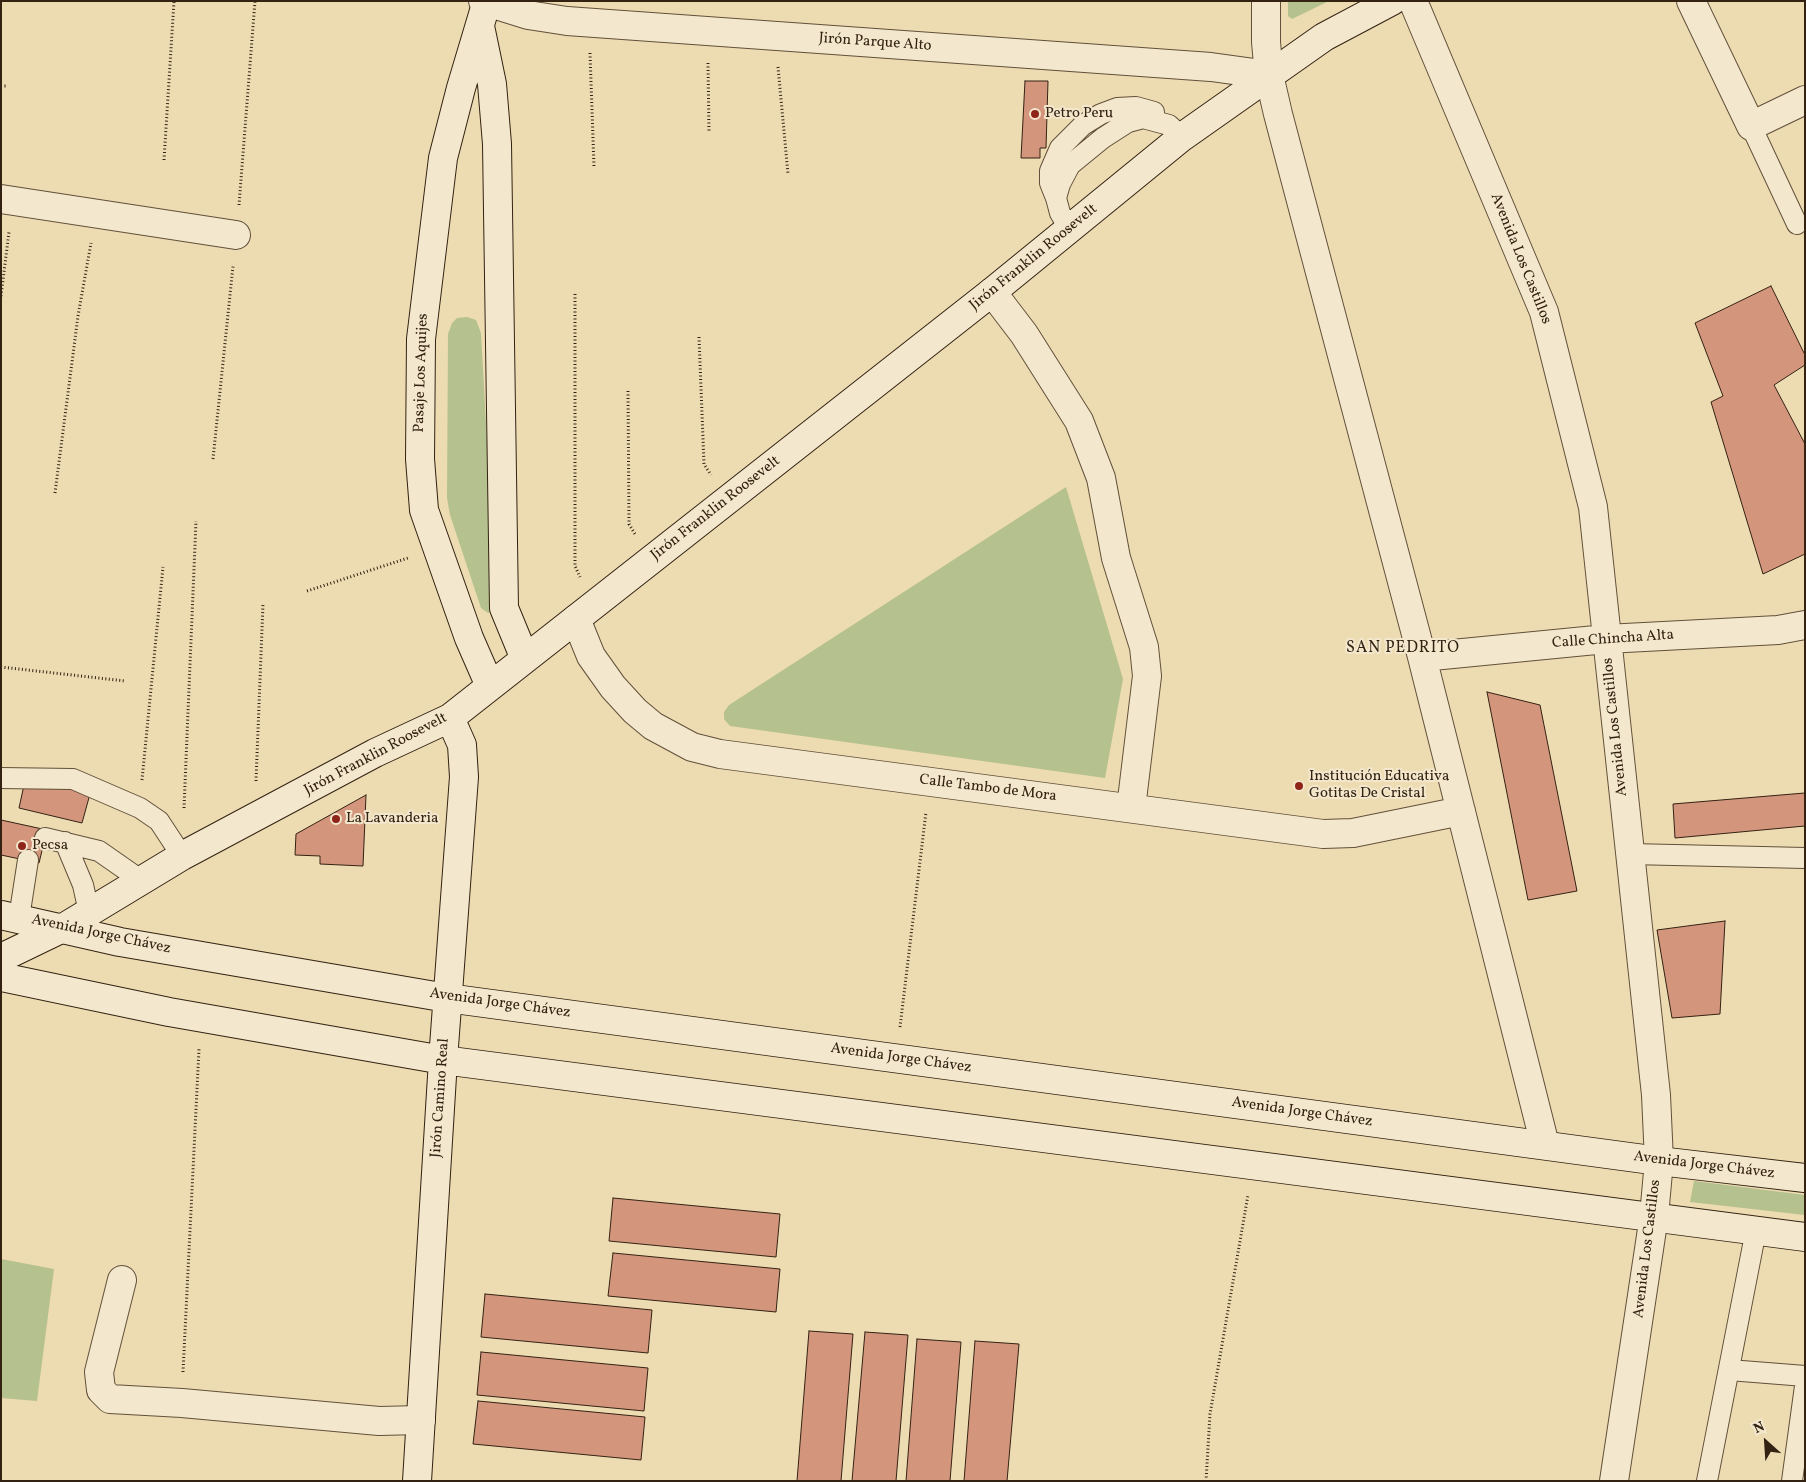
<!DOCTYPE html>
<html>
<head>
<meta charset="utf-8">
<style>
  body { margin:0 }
  #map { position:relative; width:1806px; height:1482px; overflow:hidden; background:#eddbb2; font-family:Vollkorn,serif }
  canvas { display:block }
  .frame { position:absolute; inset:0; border:2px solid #332212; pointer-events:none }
  .north { position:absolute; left:1741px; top:1417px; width:50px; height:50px; -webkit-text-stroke:4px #f3e8cd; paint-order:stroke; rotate:334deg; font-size:14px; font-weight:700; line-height:20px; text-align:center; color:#332212 }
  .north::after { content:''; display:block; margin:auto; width:18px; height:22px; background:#332212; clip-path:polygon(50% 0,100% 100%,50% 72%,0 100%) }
</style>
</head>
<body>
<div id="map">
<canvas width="1806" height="1482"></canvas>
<div class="frame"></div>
<div class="north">N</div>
</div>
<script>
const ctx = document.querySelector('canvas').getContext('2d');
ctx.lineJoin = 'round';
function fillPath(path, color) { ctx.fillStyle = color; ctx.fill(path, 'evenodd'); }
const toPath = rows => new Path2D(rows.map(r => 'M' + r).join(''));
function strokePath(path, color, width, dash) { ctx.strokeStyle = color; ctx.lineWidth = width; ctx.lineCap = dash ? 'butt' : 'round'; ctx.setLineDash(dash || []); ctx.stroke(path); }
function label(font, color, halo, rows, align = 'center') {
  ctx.font = font + ' Vollkorn,serif'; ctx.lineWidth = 4; ctx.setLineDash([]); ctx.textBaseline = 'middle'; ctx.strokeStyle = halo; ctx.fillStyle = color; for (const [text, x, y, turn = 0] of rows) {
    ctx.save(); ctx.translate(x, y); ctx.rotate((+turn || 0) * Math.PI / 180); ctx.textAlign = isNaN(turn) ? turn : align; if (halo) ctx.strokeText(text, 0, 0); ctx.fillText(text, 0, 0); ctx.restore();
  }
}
fillPath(toPath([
  [1288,1,1329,1,1292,19,1288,16],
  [467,317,476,320,481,333,496,603,492,612,488,613,481,608,450,515,447,498,448,334,452,323,457,318],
  [1066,487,1123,679,1105,778,730,726,724,719,724,712,729,705],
  [1694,1181,1805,1195,1805,1215,1690,1202],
  [1,1259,54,1269,37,1401,1,1398]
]), '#b5c18e');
const building = toPath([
  [1025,81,1048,81,1046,148,1040,148,1040,158,1021,158,1025,81],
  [1771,286,1805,355,1805,365,1774,385,1805,444,1805,554,1763,574,1711,402,1723,396,1695,323,1771,286],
  [1487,692,1540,705,1577,891,1528,900,1487,692],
  [70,783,90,794,82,823,19,808,24,785,70,783],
  [1805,793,1805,826,1675,838,1673,804,1805,793],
  [366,795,363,866,320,864,320,856,295,855,296,834,366,795],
  [1,820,47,830,39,863,1,855,1,820],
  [1725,921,1720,1014,1672,1018,1657,930,1725,921],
  [613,1198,780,1214,776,1257,609,1241,613,1198],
  [613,1253,780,1269,776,1312,608,1296,613,1253],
  [485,1294,652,1310,648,1353,481,1337,485,1294],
  [809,1331,853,1334,841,1481,797,1481,809,1331],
  [865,1332,908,1335,896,1481,852,1481,865,1332],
  [917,1339,961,1342,950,1481,906,1481,917,1339],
  [975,1341,1019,1344,1007,1481,964,1481,975,1341],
  [481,1352,648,1368,644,1411,477,1395,481,1352],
  [478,1401,645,1417,641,1460,473,1444,478,1401]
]);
fillPath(building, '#d4957d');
strokePath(building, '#332212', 1);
const lane = toPath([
  [1751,126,1797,224],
  [1056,198,1050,183,1050,171,1060,148,1083,125,1101,114,1117,108,1136,107,1154,112],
  [1070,230,1060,213,1056,198,1060,184,1070,165,1103,138,1128,122,1143,118,1169,125,1182,137],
  [1,778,73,779,140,808,159,821,182,856],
  [45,838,99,851,142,881],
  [65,842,83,885,89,912],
  [1630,854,1805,858],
  [19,918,28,860],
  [1729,1370,1805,1376],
  [1707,1481,1756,1230],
  [1792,1481,1805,1386]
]);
const street = toPath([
  [483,1,528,15,567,21,1211,67,1269,75],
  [1266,1,1266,42,1269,75,1278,114,1422,657,1545,1145],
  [1413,1,1544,312,1593,507,1656,1095,1659,1161,1654,1216,1614,1481],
  [1691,1,1751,126,1805,100],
  [1,199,236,235],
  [992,292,1024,334,1079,421,1101,478,1116,558,1144,647,1147,676,1131,808],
  [576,619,591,656,613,687,635,711,653,726,692,747,720,754,1323,834,1353,833,1461,811],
  [1422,657,1606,639,1778,630,1805,625],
  [122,1280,99,1372,101,1390,110,1399,182,1403,379,1421,421,1420]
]);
const secondary = toPath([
  [487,1,461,88,443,158,421,339,420,459,424,510,469,638,490,686],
  [480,26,492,84,497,144,504,608,525,659],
  [1,915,120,942,447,998,1659,1161,1805,1178],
  [1,958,63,928,182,856,375,753,450,718,992,292,1182,137,1324,37,1392,1],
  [1,977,169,1012,443,1060,1805,1237],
  [417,1481,443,1060,464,777,462,745,450,718]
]);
strokePath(lane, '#62503a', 22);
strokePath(street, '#62503a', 30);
strokePath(secondary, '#332212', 30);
strokePath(toPath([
  [590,53,594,167],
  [708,63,709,132],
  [778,67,788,174],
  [1,86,8,86],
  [164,160,174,1],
  [239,205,255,1],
  [575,294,575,566,580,577],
  [1,296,9,232],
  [699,337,704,464,711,475],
  [628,391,629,524,635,534],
  [213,459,233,266],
  [55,493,78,316,91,243],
  [307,591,408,558],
  [1,667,125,681],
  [142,780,163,567],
  [256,781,263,604],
  [184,808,196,521],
  [900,1027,926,812],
  [183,1372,199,1049],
  [1206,1481,1210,1414,1248,1195]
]), '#332212', 3, [1, 2.5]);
strokePath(lane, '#f3e8cd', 20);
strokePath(street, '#f3e8cd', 28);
strokePath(secondary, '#f3e8cd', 28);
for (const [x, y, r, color] of [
  [1035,114,5,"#8f2418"],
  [1299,786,5,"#8f2418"],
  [336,819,5,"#8f2418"],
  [22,846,5,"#8f2418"]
]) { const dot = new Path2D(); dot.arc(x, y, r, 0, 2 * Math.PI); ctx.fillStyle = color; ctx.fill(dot); strokePath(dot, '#f3e8cd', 2); }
label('15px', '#332212', '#f3e8cd', [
  ["Jirón Parque Alto",875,43,4],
  ["Jirón Franklin Roosevelt",1034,258,-39],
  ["Avenida Los Castillos",1520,259,68],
  ["Pasaje Los Aquijes",422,373,-88],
  ["Jirón Franklin Roosevelt",716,509,-38],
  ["Calle Chincha Alta",1613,640,-4],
  ["Avenida Los Castillos",1616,727,-96],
  ["Jirón Franklin Roosevelt",376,755,-28],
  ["Calle Tambo de Mora",988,789,7],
  ["Avenida Jorge Chávez",101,935,12],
  ["Avenida Jorge Chávez",500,1004,8],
  ["Avenida Jorge Chávez",901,1059,8],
  ["Jirón Camino Real",441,1098,-86],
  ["Avenida Jorge Chávez",1302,1113,8],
  ["Avenida Jorge Chávez",1704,1166,7],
  ["Avenida Los Castillos",1648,1249,-83]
]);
label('15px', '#332212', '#f3e8cd', [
  ["Petro Peru",1045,114],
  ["Institución Educativa",1309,777],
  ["Gotitas De Cristal",1309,794],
  ["La Lavanderia",346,819],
  ["Pecsa",32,846]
], 'left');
ctx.letterSpacing = '1px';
label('16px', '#332212', '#f3e8cd', [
  ["SAN PEDRITO",1403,649]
]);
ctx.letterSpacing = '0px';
</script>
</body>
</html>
